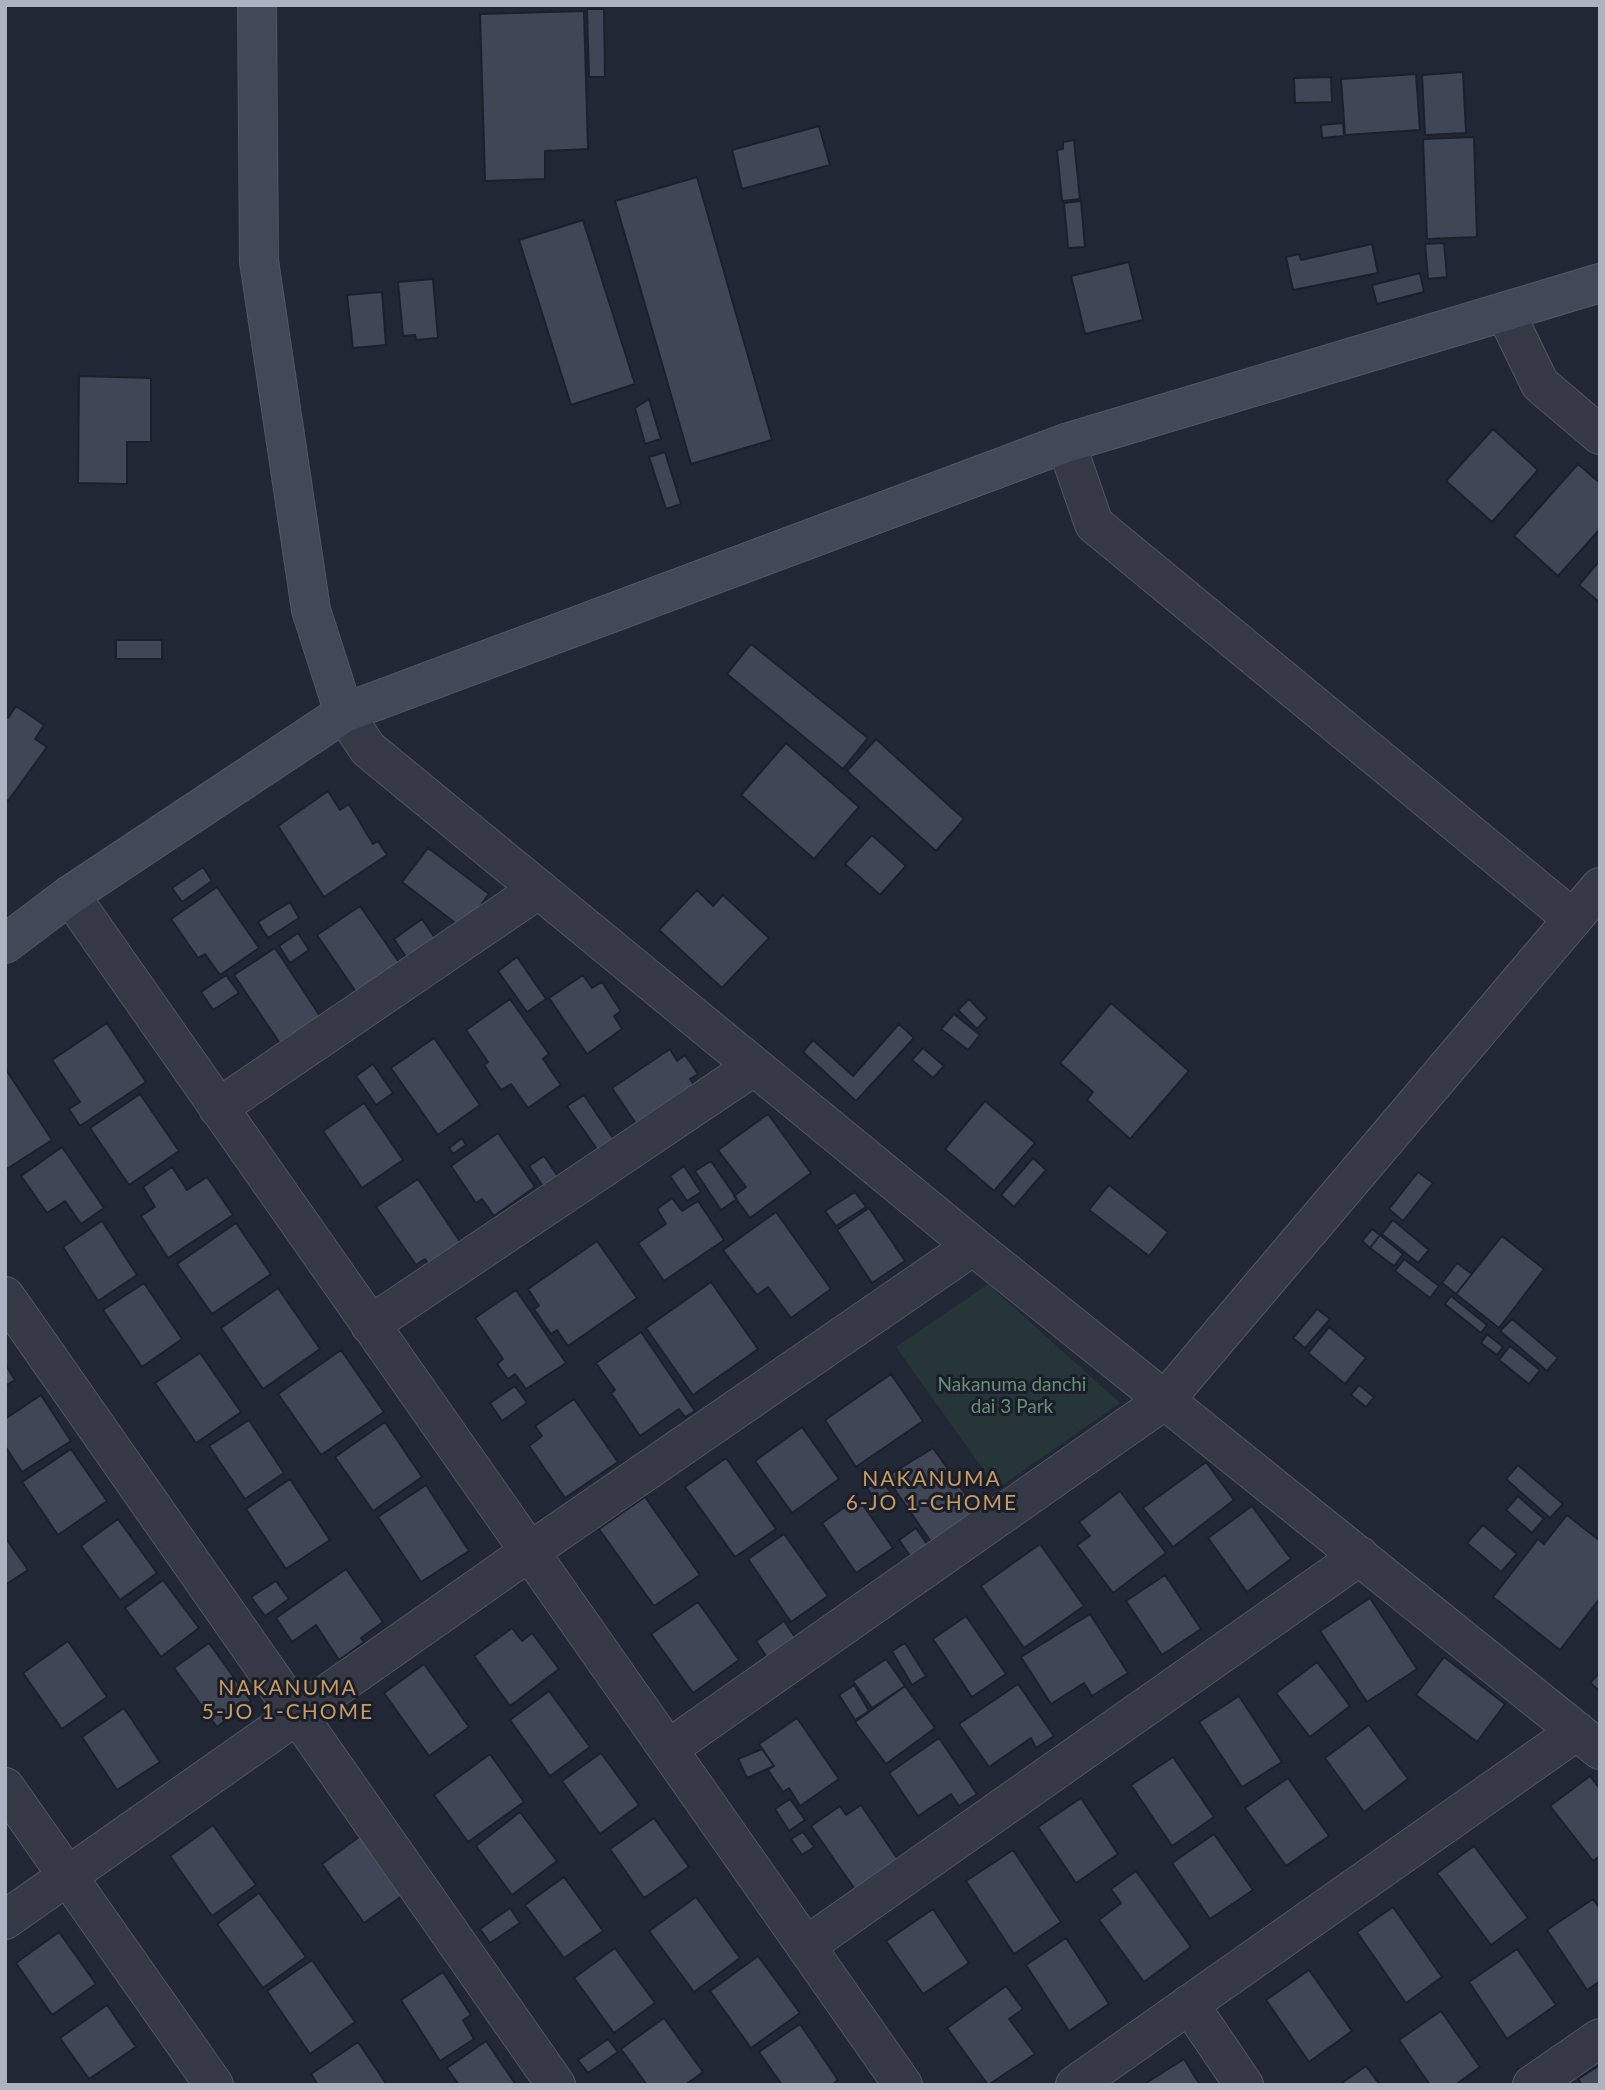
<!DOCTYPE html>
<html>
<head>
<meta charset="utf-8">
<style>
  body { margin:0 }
  #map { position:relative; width:1605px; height:2090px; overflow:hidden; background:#212734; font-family:Lato,sans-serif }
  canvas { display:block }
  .frame { position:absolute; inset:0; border:7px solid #aeb3c2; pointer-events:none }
</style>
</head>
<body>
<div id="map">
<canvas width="1605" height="2090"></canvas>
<div class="frame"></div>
</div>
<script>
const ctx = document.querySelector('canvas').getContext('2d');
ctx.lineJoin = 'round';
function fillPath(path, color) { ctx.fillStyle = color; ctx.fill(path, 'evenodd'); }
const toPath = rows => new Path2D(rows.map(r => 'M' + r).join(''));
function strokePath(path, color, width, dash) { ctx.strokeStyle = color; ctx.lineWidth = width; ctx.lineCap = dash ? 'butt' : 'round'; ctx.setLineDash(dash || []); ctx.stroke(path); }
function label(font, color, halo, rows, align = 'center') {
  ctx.font = font + ' Lato,sans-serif'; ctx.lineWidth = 6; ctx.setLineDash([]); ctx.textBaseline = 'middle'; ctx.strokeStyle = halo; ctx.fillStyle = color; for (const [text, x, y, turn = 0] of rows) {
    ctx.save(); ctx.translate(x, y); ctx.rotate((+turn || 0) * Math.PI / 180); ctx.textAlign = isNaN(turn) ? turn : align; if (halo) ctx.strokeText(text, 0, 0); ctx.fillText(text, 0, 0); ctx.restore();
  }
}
fillPath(toPath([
  [988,1284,1120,1403,997,1489,896,1347]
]), '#263538');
const building = toPath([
  [587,9,604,9,605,77,589,77,587,9],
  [584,11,588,149,545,151,545,179,485,181,480,14,584,11],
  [1463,72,1466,133,1425,135,1422,75,1463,72],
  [1416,74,1420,130,1345,135,1341,79,1416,74],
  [1331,77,1332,102,1295,103,1294,78,1331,77],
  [1343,123,1344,136,1322,138,1321,125,1343,123],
  [819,126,830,165,742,189,732,150,819,126],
  [1474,137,1477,237,1427,239,1423,139,1474,137],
  [1074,140,1080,199,1062,201,1057,150,1063,149,1063,142,1074,140],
  [697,177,772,440,691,464,615,201,697,177],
  [1081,201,1085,247,1068,248,1064,203,1081,201],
  [583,220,635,384,571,405,519,240,583,220],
  [1444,243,1447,277,1428,279,1425,244,1444,243],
  [1372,244,1378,273,1293,290,1286,257,1299,254,1301,260,1372,244],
  [1129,262,1143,320,1085,334,1071,276,1129,262],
  [1420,273,1424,292,1377,304,1372,285,1420,273],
  [433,279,438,338,416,340,415,335,403,336,398,282,433,279],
  [382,292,386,345,353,348,347,295,382,292],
  [79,376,151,378,151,442,127,442,127,484,78,483,79,376],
  [649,399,661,439,645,444,635,408,649,399],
  [1493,429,1538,470,1492,522,1446,481,1493,429],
  [665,452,681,504,666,509,649,457,665,452],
  [1578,464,1600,483,1600,529,1558,576,1514,536,1578,464],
  [1600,560,1600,603,1579,585,1600,560],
  [116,640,162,640,162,659,116,659,116,640],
  [751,644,868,738,843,769,727,674,751,644],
  [16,706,44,725,35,739,47,747,8,801,5,799,5,716,8,718,16,706],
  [876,739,964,819,936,851,847,771,876,739],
  [786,743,859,807,814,859,741,795,786,743],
  [328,791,340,810,349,804,373,844,378,841,387,855,324,897,278,826,328,791],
  [872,835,906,866,880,895,845,864,872,835],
  [428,848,489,894,463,929,402,882,428,848],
  [203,867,212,881,182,902,172,888,203,867],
  [217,887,259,948,220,975,205,954,198,958,171,919,217,887],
  [697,890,713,906,723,895,769,938,722,988,659,930,697,890],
  [290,902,299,918,268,938,258,922,290,902],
  [360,906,401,965,358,995,317,935,360,906],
  [422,919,444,951,415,970,394,939,422,919],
  [298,933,309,950,290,963,279,946,298,933],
  [275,948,322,1019,281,1045,234,975,275,948],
  [517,957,546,999,527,1012,498,971,517,957],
  [226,975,239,993,213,1010,201,992,226,975],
  [583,975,592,988,602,982,621,1011,614,1016,622,1029,587,1054,549,998,583,975],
  [510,999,549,1054,543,1059,561,1085,528,1108,511,1084,501,1090,484,1065,488,1062,466,1030,510,999],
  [969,999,987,1018,977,1029,958,1010,969,999],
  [1111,1003,1189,1071,1130,1139,1087,1100,1093,1092,1060,1063,1111,1003],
  [954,1014,980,1035,968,1050,941,1029,954,1014],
  [107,1023,146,1082,80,1126,69,1109,80,1102,52,1060,107,1023],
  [899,1024,914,1038,856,1101,803,1052,813,1040,853,1076,899,1024],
  [434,1038,480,1105,438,1135,391,1068,434,1038],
  [923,1048,944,1066,933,1078,912,1060,923,1048],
  [670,1049,677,1061,685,1055,698,1074,690,1079,699,1092,641,1131,612,1088,670,1049],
  [373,1064,393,1093,376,1105,356,1076,373,1064],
  [5,1068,52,1140,5,1170,5,1068],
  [140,1094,179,1151,129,1185,90,1128,140,1094],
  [584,1095,617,1144,601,1155,567,1106,584,1095],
  [985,1101,1035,1143,994,1191,945,1149,985,1101],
  [364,1103,403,1160,362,1188,323,1131,364,1103],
  [768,1114,811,1173,750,1218,734,1196,746,1187,718,1150,768,1114],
  [498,1133,535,1187,494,1216,482,1199,476,1203,451,1166,498,1133],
  [462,1138,466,1145,453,1154,449,1148,462,1138],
  [62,1147,104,1208,81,1224,65,1201,47,1213,21,1176,62,1147],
  [544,1156,564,1185,549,1195,529,1166,544,1156],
  [1033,1158,1046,1170,1014,1207,1001,1195,1033,1158],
  [711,1161,737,1199,721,1210,695,1171,711,1161],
  [684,1166,701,1192,687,1201,670,1176,684,1166],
  [172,1167,187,1190,207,1177,233,1215,168,1258,141,1216,155,1207,143,1187,172,1167],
  [1418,1172,1433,1183,1403,1221,1389,1209,1418,1172],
  [418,1179,467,1252,435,1273,425,1259,416,1265,376,1207,418,1179],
  [1109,1185,1168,1232,1149,1256,1089,1210,1109,1185],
  [855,1192,866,1207,836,1226,825,1211,855,1192],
  [672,1198,682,1211,698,1201,724,1240,664,1281,638,1243,666,1224,657,1209,672,1198],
  [869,1208,905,1261,872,1283,837,1230,869,1208],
  [776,1212,831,1289,791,1318,768,1287,757,1295,723,1250,776,1212],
  [1393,1220,1429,1250,1418,1263,1382,1234,1393,1220],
  [102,1221,137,1275,98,1301,63,1247,102,1221],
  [236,1223,271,1274,212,1314,177,1264,236,1223],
  [1372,1229,1380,1235,1370,1248,1362,1241,1372,1229],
  [1380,1235,1403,1254,1394,1266,1370,1248,1380,1235],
  [1502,1236,1544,1269,1499,1328,1456,1294,1502,1236],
  [597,1241,637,1298,568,1346,557,1330,551,1334,534,1309,539,1306,528,1289,597,1241],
  [1404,1259,1439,1286,1430,1298,1395,1271,1404,1259],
  [1457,1263,1472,1274,1456,1294,1442,1283,1457,1263],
  [711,1282,758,1349,693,1395,646,1328,711,1282],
  [144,1283,182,1339,142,1367,103,1310,144,1283],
  [278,1288,320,1349,263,1389,221,1328,278,1288],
  [516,1290,566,1363,526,1389,515,1374,508,1379,497,1364,503,1359,475,1318,516,1290],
  [1451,1296,1487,1325,1481,1333,1445,1304,1451,1296],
  [1317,1309,1330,1319,1305,1348,1293,1338,1317,1309],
  [1512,1319,1558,1358,1547,1371,1500,1331,1512,1319],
  [1329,1327,1366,1358,1345,1384,1308,1353,1329,1327],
  [641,1332,695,1411,685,1417,679,1409,640,1436,611,1393,615,1390,596,1363,641,1332],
  [1487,1334,1503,1347,1497,1355,1481,1343,1487,1334],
  [1510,1346,1540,1370,1529,1384,1499,1360,1510,1346],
  [341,1350,384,1412,321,1455,278,1394,341,1350],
  [200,1353,241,1412,196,1443,155,1383,200,1353],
  [5,1364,15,1380,5,1386,5,1364],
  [891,1374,923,1421,856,1467,825,1420,891,1374],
  [1359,1385,1374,1397,1366,1407,1351,1395,1359,1385],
  [515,1386,527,1403,502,1421,490,1403,515,1386],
  [41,1395,71,1441,22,1472,5,1446,5,1419,41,1395],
  [574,1399,618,1462,565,1498,529,1446,542,1436,535,1426,574,1399],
  [249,1420,284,1473,245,1499,209,1446,249,1420],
  [385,1422,422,1477,373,1511,335,1457,385,1422],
  [802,1427,839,1479,792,1513,755,1461,802,1427],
  [933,1448,973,1505,967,1509,974,1519,936,1549,886,1477,933,1448],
  [71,1449,107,1501,58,1535,22,1482,71,1449],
  [726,1458,776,1529,735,1557,685,1487,726,1458],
  [1206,1462,1234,1500,1173,1547,1143,1508,1206,1462],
  [1518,1465,1563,1504,1550,1518,1506,1479,1518,1465],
  [290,1479,330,1540,286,1569,246,1509,290,1479],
  [881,1479,891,1493,877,1502,867,1488,881,1479],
  [426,1485,469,1551,421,1582,378,1517,426,1485],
  [1120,1491,1166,1553,1113,1593,1077,1545,1090,1536,1079,1522,1120,1491],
  [1518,1496,1544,1519,1532,1533,1506,1510,1518,1496],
  [645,1497,700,1575,654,1606,599,1529,645,1497],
  [858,1498,893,1548,856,1573,822,1523,858,1498],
  [1252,1506,1291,1559,1247,1592,1208,1538,1252,1506],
  [1567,1515,1600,1541,1600,1598,1560,1650,1493,1597,1538,1539,1544,1544,1567,1515],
  [118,1519,157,1573,120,1600,81,1546,118,1519],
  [1483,1525,1517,1554,1501,1572,1467,1543,1483,1525],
  [916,1528,937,1559,920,1570,899,1540,916,1528],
  [784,1534,828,1596,791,1622,748,1559,784,1534],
  [5,1537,28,1570,5,1585,5,1537],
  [1040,1544,1084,1606,1024,1648,981,1586,1040,1544],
  [346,1569,383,1622,361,1638,364,1642,339,1660,316,1625,292,1642,276,1618,346,1569],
  [1165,1575,1201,1629,1162,1655,1126,1601,1165,1575],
  [163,1580,199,1628,161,1657,125,1608,163,1580],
  [276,1581,289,1599,265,1616,251,1597,276,1581],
  [1370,1598,1417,1669,1367,1702,1320,1631,1370,1598],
  [698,1602,739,1660,693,1693,651,1634,698,1602],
  [1090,1614,1128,1673,1092,1696,1084,1683,1051,1704,1021,1657,1090,1614],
  [966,1616,1006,1674,972,1697,933,1639,966,1616],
  [784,1621,804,1650,775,1670,756,1641,784,1621],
  [512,1628,522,1641,532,1633,559,1669,510,1706,474,1656,512,1628],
  [68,1641,107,1697,62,1729,23,1673,68,1641],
  [209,1643,251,1701,217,1727,174,1668,209,1643],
  [905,1643,926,1676,912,1685,892,1651,905,1643],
  [1444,1657,1505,1704,1477,1742,1416,1695,1444,1657],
  [886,1659,905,1686,872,1708,853,1681,886,1659],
  [1317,1662,1350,1706,1310,1737,1276,1693,1317,1662],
  [424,1664,469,1727,429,1756,384,1693,424,1664],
  [1600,1672,1600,1691,1590,1683,1600,1672],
  [1018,1684,1054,1736,1036,1748,1031,1738,989,1767,959,1724,1018,1684],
  [854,1685,869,1711,855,1720,839,1695,854,1685],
  [905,1686,935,1728,886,1764,855,1722,905,1686],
  [549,1691,590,1747,550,1776,510,1720,549,1691],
  [1239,1696,1282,1762,1242,1787,1199,1722,1239,1696],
  [124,1708,160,1762,117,1790,82,1737,124,1708],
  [797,1718,839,1779,800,1806,789,1788,783,1792,768,1770,774,1766,759,1744,797,1718],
  [1369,1725,1408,1779,1364,1812,1325,1758,1369,1725],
  [939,1738,977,1794,959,1806,951,1794,918,1816,889,1773,939,1738],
  [762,1749,774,1766,747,1778,738,1759,762,1749],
  [601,1753,639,1805,600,1834,562,1781,601,1753],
  [490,1754,524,1802,468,1842,434,1795,490,1754],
  [1173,1757,1214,1817,1172,1846,1131,1785,1173,1757],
  [1590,1776,1600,1789,1600,1856,1593,1861,1550,1806,1590,1776],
  [1288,1778,1329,1836,1286,1866,1245,1808,1288,1778],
  [1081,1798,1118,1854,1076,1883,1038,1827,1081,1798],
  [790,1799,805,1820,789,1831,775,1809,790,1799],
  [861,1805,899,1861,856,1891,811,1826,840,1806,846,1815,861,1805],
  [520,1812,557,1861,512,1895,476,1846,520,1812],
  [654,1818,689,1867,644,1898,610,1849,654,1818],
  [213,1825,256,1885,212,1916,170,1856,213,1825],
  [803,1832,814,1847,802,1855,791,1839,803,1832],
  [363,1834,406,1893,364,1923,322,1864,363,1834],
  [1214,1834,1253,1890,1210,1919,1172,1863,1214,1834],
  [1474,1846,1528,1918,1491,1945,1437,1873,1474,1846],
  [1013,1850,1061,1922,1014,1954,966,1881,1013,1850],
  [1136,1871,1191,1947,1144,1982,1099,1920,1121,1903,1111,1889,1136,1871],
  [564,1877,603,1931,564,1958,525,1905,564,1877],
  [259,1893,306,1957,263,1988,217,1924,259,1893],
  [696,1897,740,1958,694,1992,649,1931,696,1897],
  [1593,1899,1600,1909,1600,1981,1587,1990,1547,1930,1593,1899],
  [1393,1907,1442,1977,1406,2003,1357,1932,1393,1907],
  [510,1908,520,1923,490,1943,480,1929,510,1908],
  [933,1909,969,1963,923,1994,886,1941,933,1909],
  [59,1932,96,1984,52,2015,16,1963,59,1932],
  [1066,1938,1109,2004,1069,2031,1026,1965,1066,1938],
  [615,1948,655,2003,614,2033,574,1978,615,1948],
  [1517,1949,1556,2005,1507,2039,1469,1982,1517,1949],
  [758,1956,800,2013,751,2048,710,1991,758,1956],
  [312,1960,355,2022,310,2054,267,1991,312,1960],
  [1309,1970,1352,2031,1309,2062,1266,2000,1309,1970],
  [443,1972,471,2015,463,2020,474,2039,440,2061,401,2000,443,1972],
  [1006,1986,1023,2009,1009,2019,1035,2054,988,2085,947,2028,1006,1986],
  [107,2005,136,2047,89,2079,60,2038,107,2005],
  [1441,2011,1480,2067,1455,2085,1430,2085,1399,2040,1441,2011],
  [664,2018,703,2072,685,2085,647,2085,621,2049,664,2018],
  [800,2024,838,2080,832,2085,782,2085,759,2052,800,2024],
  [608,2039,618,2052,588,2073,578,2060,608,2039],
  [486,2041,516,2085,459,2085,447,2068,486,2041],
  [358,2042,387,2085,318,2085,311,2074,358,2042],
  [1184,2059,1200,2085,1143,2085,1184,2059],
  [1600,2065,1600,2085,1582,2085,1578,2079,1600,2065],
  [1366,2066,1380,2085,1339,2085,1366,2066]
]);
fillPath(building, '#3f4655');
strokePath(building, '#1b202b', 2);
const street = toPath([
  [1505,312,1540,384,1600,435],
  [1066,443,1094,524,1573,919],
  [344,713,368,749,973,1246,1600,1750],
  [70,895,903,2085],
  [218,1108,539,889],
  [5,1296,556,2085],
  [370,1325,753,1067],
  [668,1749,1165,1400,1600,887],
  [5,1787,214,2085],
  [5,1920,529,1552,973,1246],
  [806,1946,1360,1556],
  [1189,2004,1244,2085],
  [1075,2085,1577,1731],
  [1532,2085,1600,2038]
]);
const secondary = toPath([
  [257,5,259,261,311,610,344,713],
  [5,944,70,895,344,713,1066,443,1600,283]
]);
strokePath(street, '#515663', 40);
strokePath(secondary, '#515663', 40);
strokePath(street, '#343945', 38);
strokePath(secondary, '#424857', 38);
label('19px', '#688f75', '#191e29', [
  ["Nakanuma danchi",1012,1385],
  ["dai 3 Park",1012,1407]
]);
ctx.letterSpacing = '2px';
label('21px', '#c99a62', '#191e29', [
  ["NAKANUMA",932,1479],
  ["6-JO 1-CHOME",932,1503],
  ["NAKANUMA",288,1688],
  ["5-JO 1-CHOME",288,1712]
]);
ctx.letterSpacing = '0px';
</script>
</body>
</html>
